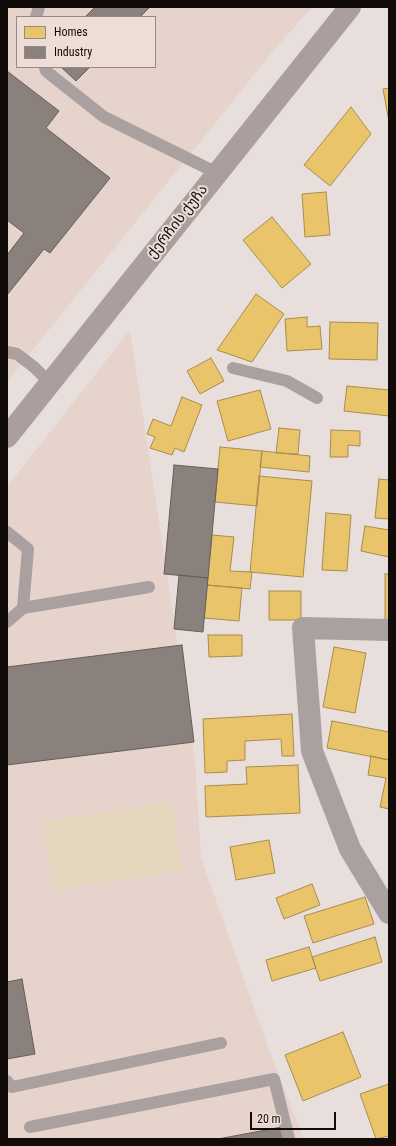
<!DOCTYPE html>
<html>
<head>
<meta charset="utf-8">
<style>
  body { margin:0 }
  #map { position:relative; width:396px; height:1146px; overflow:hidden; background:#e8dfdc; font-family:"Roboto Condensed",sans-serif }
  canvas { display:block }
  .frame { position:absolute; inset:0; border:8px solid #110b09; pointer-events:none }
  .legend { position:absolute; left:16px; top:16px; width:140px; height:52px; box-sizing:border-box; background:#eeddd6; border:1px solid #968984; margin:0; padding:5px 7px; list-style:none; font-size:12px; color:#110b09 }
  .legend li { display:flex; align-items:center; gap:8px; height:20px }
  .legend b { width:20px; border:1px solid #968984 }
  .scale { position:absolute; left:250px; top:1112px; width:86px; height:18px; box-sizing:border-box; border:2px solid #110b09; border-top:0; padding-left:5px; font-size:12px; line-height:14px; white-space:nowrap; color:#110b09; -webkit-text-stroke:3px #eeddd6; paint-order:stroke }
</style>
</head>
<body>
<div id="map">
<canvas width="396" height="1146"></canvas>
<div class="frame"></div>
<ul class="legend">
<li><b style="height:11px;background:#e9c46a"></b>Homes</li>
<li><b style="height:11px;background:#8a817c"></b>Industry</li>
</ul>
<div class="scale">20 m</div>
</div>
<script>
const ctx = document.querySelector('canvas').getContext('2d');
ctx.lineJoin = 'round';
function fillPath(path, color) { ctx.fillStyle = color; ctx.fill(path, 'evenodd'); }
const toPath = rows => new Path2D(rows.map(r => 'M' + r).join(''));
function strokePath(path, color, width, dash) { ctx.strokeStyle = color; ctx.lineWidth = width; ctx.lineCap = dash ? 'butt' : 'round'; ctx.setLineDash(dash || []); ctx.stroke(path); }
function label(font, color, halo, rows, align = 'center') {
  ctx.font = font + ' "Roboto Condensed","Noto Sans Georgian",sans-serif'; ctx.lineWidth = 4; ctx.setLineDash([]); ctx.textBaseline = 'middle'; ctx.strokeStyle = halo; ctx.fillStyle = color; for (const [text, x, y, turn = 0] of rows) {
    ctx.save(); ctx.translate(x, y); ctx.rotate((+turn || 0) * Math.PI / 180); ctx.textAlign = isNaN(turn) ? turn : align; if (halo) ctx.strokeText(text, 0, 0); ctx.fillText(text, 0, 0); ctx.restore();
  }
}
fillPath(toPath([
  [7,7,312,7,274,50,7,382],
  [17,17,155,17,155,67,17,67],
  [130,330,195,759,201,858,272,1058,304,1139,7,1139,7,487]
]), '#e5d3cc');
fillPath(toPath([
  [172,802,182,871,53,890,43,821]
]), '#e5d7be');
const homes = toPath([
  [389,88,389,122,383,89,389,88],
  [351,107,371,134,330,186,304,165,351,107],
  [326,192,330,235,305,237,302,194,326,192],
  [272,217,311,264,282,288,243,240,272,217],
  [256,294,284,314,252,362,217,350,256,294],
  [307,317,307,327,320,326,322,349,287,351,285,319,307,317],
  [330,322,378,323,377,360,329,359,330,322],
  [211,358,224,381,200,394,187,371,211,358],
  [347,386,389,390,389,416,344,411,347,386],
  [260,390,271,429,228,441,217,401,260,390],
  [182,397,202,405,184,452,175,448,172,455,150,448,155,437,147,434,153,419,171,426,182,397],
  [279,428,300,430,298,454,276,453,279,428],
  [331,430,360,431,360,446,348,445,348,457,330,457,331,430],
  [220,447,262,451,257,506,215,502,220,447],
  [262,451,310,456,309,472,260,467,262,451],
  [259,476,312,481,303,577,250,572,259,476],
  [379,479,389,480,389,519,375,518,379,479],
  [326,513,351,515,347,571,322,570,326,513],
  [365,526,389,530,389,557,361,551,365,526],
  [212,535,234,537,230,571,252,572,250,589,207,585,212,535],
  [385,574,389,574,389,623,385,623,385,574],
  [207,585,242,588,239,621,204,618,207,585],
  [269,591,301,591,301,620,269,620,269,591],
  [208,635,242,635,242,656,209,657,208,635],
  [334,647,366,653,355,713,323,707,334,647],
  [292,714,294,756,282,756,281,739,245,741,245,760,227,761,227,772,205,773,203,719,292,714],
  [332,721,389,732,389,760,327,748,332,721],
  [371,756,389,760,389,809,380,807,386,778,368,775,371,756],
  [298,765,300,813,206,817,205,786,247,784,246,767,298,765],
  [269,840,275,873,236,880,230,847,269,840],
  [312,884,320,905,284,919,276,898,312,884],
  [365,897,374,924,313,943,304,916,365,897],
  [375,937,382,962,320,981,312,957,375,937],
  [309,947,316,968,272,981,266,960,309,947],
  [343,1032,361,1077,303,1101,285,1055,343,1032],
  [389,1084,389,1136,376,1139,360,1094,389,1084]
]);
fillPath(homes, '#e9c46a');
strokePath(homes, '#a88c4d', 1);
const industry = toPath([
  [95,7,150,7,140,17,85,17,95,7],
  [61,67,90,67,76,81,61,67],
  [7,71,59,111,46,128,110,178,50,253,44,249,7,295,7,255,24,233,7,220,7,71],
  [174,465,218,469,208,578,164,574,174,465],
  [179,575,208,578,203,632,174,629,179,575],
  [182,645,194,742,7,765,7,667,182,645],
  [22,979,35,1054,7,1059,7,982,22,979],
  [282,1127,284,1139,218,1139,282,1127]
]);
fillPath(industry, '#8a817c');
strokePath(industry, '#665e5a', 1);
strokePath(toPath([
  [36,17,39,7],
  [45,67,46,71,104,117,217,173],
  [7,352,17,354,34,367,50,383],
  [233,368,287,381,317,398],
  [7,532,28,549,23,608,7,622],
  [23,608,149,587],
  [7,1081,12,1087,221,1043],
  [30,1127,274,1079,289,1139]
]), '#aaa0a0', 12);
strokePath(toPath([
  [389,630,303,628,312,751,350,849,389,913]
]), '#aaa0a0', 22);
strokePath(toPath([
  [7,437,350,7]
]), '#aa9f9e', 22);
label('14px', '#110b09', '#eeddd6', [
  ["ქერჩის ქუჩა",178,222,-52]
]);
</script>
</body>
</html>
